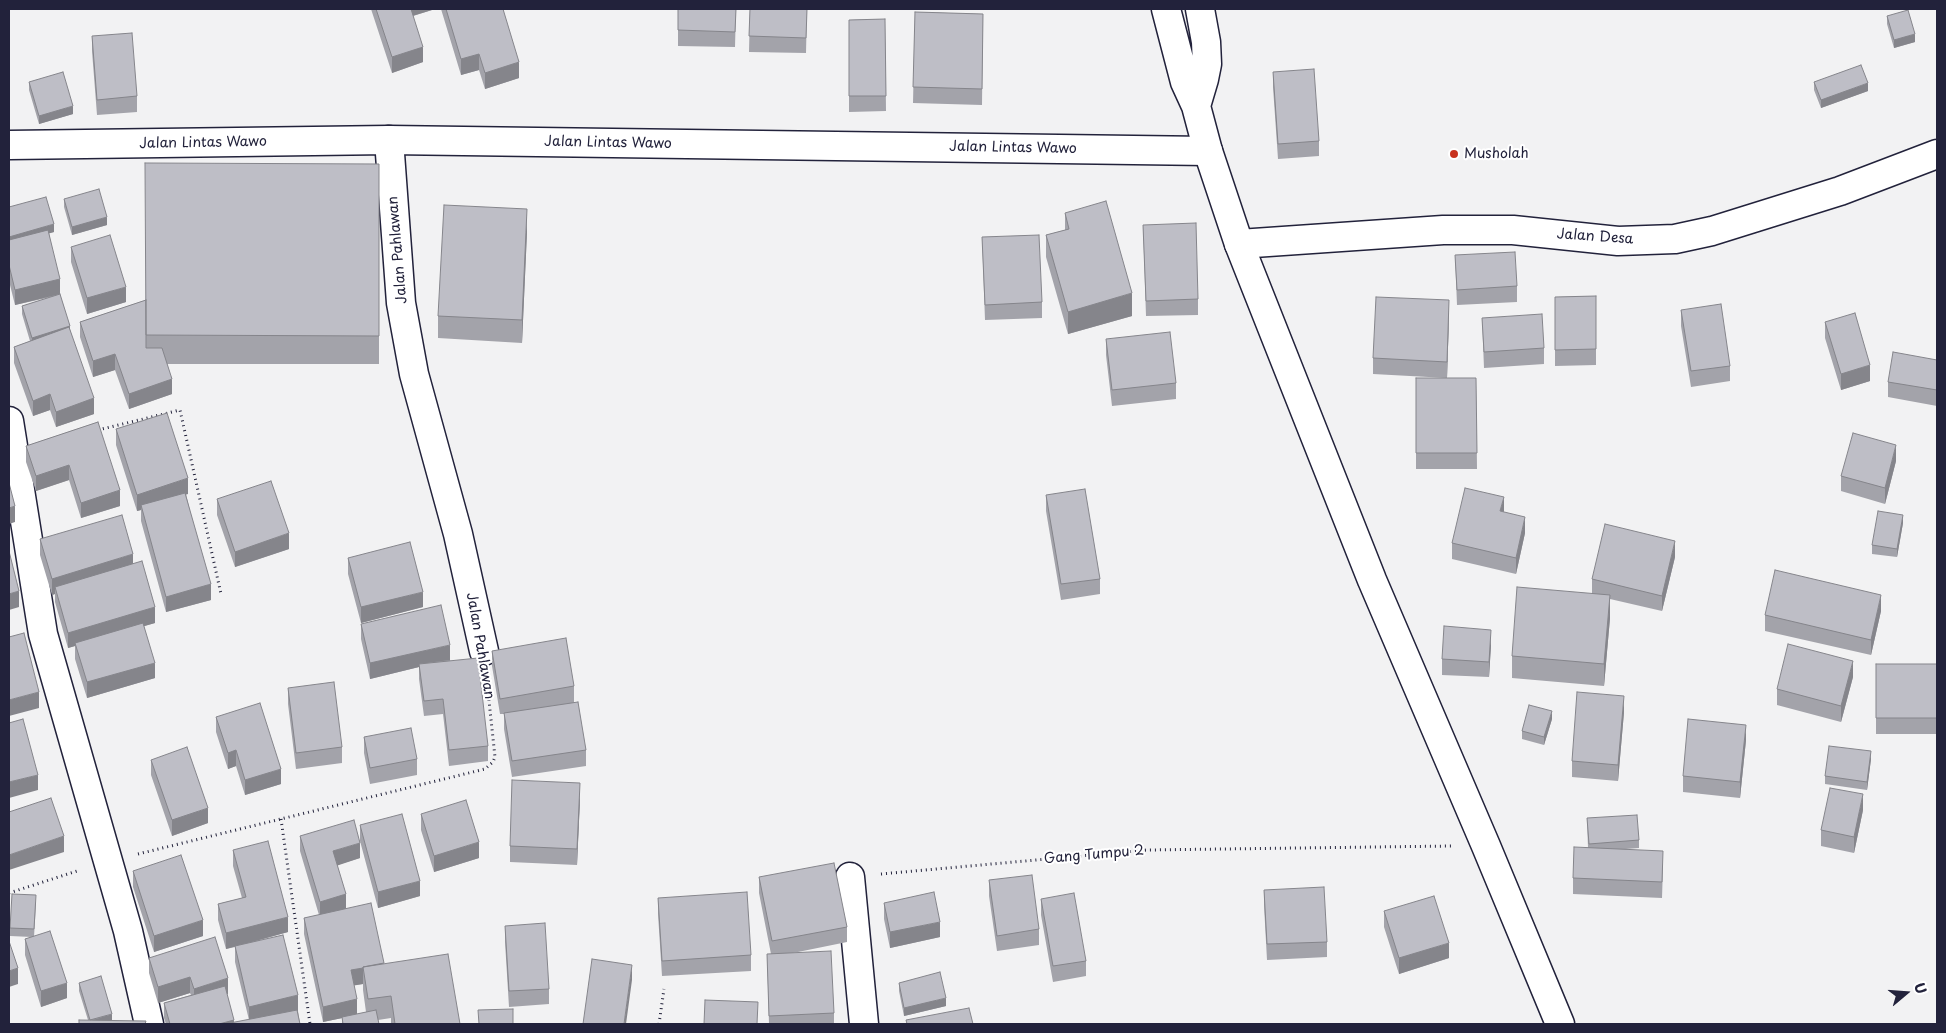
<!DOCTYPE html>
<html>
<head>
<meta charset="utf-8">
<style>
  body { margin:0 }
  #map { position:relative; width:1946px; height:1033px; overflow:hidden; background:#f2f2f3; font-family:"Playpen Sans",sans-serif }
  canvas { display:block }
  .frame { position:absolute; inset:0; border:10px solid #22223b; pointer-events:none }
  .north { position:absolute; left:1881px; top:968px; width:50px; height:50px; -webkit-text-stroke:4px #fff; paint-order:stroke; rotate:72deg; font-size:14px; font-weight:700; line-height:20px; text-align:center; color:#22223b }
  .north::after { content:''; display:block; margin:auto; width:18px; height:22px; background:#22223b; clip-path:polygon(50% 0,100% 100%,50% 72%,0 100%) }
</style>
</head>
<body>
<div id="map">
<canvas width="1946" height="1033"></canvas>
<div class="frame"></div>
<div class="north">U</div>
</div>
<script>
const ctx = document.querySelector('canvas').getContext('2d');
ctx.lineJoin = 'round';
const toPath = rows => new Path2D(rows.map(r => 'M' + r).join(''));
function strokePath(path, color, width, dash) { ctx.strokeStyle = color; ctx.lineWidth = width; ctx.lineCap = dash ? 'butt' : 'round'; ctx.setLineDash(dash || []); ctx.stroke(path); }
function fillPath(path, color) { ctx.fillStyle = color; ctx.fill(path, 'evenodd'); }
function label(font, color, halo, rows, align = 'center') {
  ctx.font = font + ' "Playpen Sans",sans-serif'; ctx.lineWidth = 4; ctx.setLineDash([]); ctx.textBaseline = 'middle'; ctx.strokeStyle = halo; ctx.fillStyle = color; for (const [text, x, y, turn = 0] of rows) {
    ctx.save(); ctx.translate(x, y); ctx.rotate((+turn || 0) * Math.PI / 180); ctx.textAlign = isNaN(turn) ? turn : align; if (halo) ctx.strokeText(text, 0, 0); ctx.fillText(text, 0, 0); ctx.restore();
  }
}
const minor = toPath([
  [389,140,401,303,414,374,458,534,484,651],
  [1239,244,1443,230,1513,230,1618,241,1675,239,1712,231,1840,191,1937,154],
  [9,421,43,634,128,931,149,1024],
  [850,877,864,1024]
]);
const primary = toPath([
  [9,145,389,140,1208,151]
]);
const trunk = toPath([
  [1166,9,1185,82,1196,106,1208,151,1239,244,1372,580,1486,846,1560,1024],
  [1196,106,1204,79,1207,64,1206,42,1200,9]
]);
strokePath(minor, '#22223b', 31);
strokePath(primary, '#22223b', 31);
strokePath(trunk, '#22223b', 31);
strokePath(toPath([
  [98,430,180,410,221,594],
  [281,819,310,1024],
  [138,854,485,769,493,762,495,757,487,682],
  [881,874,1147,850,1451,846],
  [9,893,77,871],
  [659,1024,664,989]
]), '#22223b', 3, [1, 4]);
strokePath(minor, '#fff', 28);
strokePath(primary, '#fff', 28);
strokePath(trunk, '#fff', 28);
fillPath(toPath([
  [371,9,432,9,432,10,413,16,423,62,392,73],
  [441,9,503,9,519,78,485,89,479,70,461,75],
  [736,9,735,47,678,46,678,30],
  [750,9,807,9,806,53,749,52],
  [915,12,983,14,982,105,913,103],
  [1887,16,1915,42,1894,48,1887,24],
  [885,19,886,111,849,112,849,20],
  [92,36,137,96,137,112,97,115,92,51],
  [1273,72,1319,141,1319,156,1278,159,1273,87],
  [29,82,73,114,39,124,29,90],
  [1814,82,1868,91,1821,108,1814,90],
  [379,164,379,364,167,364,172,394,129,409,115,370,93,377,80,337,80,322,146,300],
  [64,199,107,225,72,235,64,207],
  [9,207,54,232,49,233,60,294,94,414,56,427,50,410,33,416,14,363,14,347,30,341,22,314,22,306,51,297,15,305,9,281],
  [1065,213,1132,316,1068,334,1046,257,1046,235,1065,230],
  [1143,225,1198,299,1198,315,1146,316],
  [527,232,522,343,438,338,438,316],
  [982,237,1042,302,1042,318,985,320],
  [71,247,126,302,87,314,71,262],
  [1455,255,1517,286,1517,302,1457,305],
  [1596,296,1596,365,1555,366,1555,297],
  [1681,310,1730,366,1730,381,1691,387,1681,326],
  [1449,316,1447,378,1373,374,1373,358],
  [1482,318,1544,348,1544,364,1484,368],
  [1825,322,1870,381,1841,390,1825,338],
  [1106,339,1176,383,1176,399,1112,406,1106,355],
  [1937,360,1937,406,1888,397,1888,382],
  [1416,378,1476,378,1477,469,1416,469],
  [98,422,120,506,81,518,69,480,36,491,26,462,26,446],
  [116,429,188,494,186,494,211,600,166,612,141,521,141,510,137,511,116,445],
  [1896,461,1885,504,1841,491,1841,476],
  [1046,495,1100,579,1100,594,1061,600,1046,511],
  [217,499,289,549,235,567,217,515],
  [1504,512,1525,533,1516,574,1452,559,1452,543],
  [1903,523,1897,557,1872,554,1872,545],
  [40,539,133,563,155,623,144,626,155,678,87,698,75,659,75,646,68,648,55,602,55,594,52,595,40,555],
  [1675,557,1662,611,1610,599,1610,618,1604,686,1512,678,1512,656,1592,594,1592,579],
  [348,558,423,607,361,623,348,574],
  [1881,611,1871,655,1765,631,1765,615],
  [361,624,450,660,488,746,488,761,449,766,443,714,424,716,419,679,419,667,370,679,361,639],
  [1491,645,1489,677,1442,675,1442,659],
  [492,651,574,686,574,702,586,750,586,766,512,777,504,729,504,714,500,714,492,666],
  [1876,664,1937,664,1937,734,1876,734],
  [1853,677,1841,722,1777,705,1777,689],
  [288,688,342,747,342,763,296,769,288,704],
  [1624,712,1618,781,1572,777,1572,761],
  [216,717,281,784,245,795,236,766,228,769,216,732],
  [1552,719,1544,745,1522,739,1522,731],
  [364,737,417,759,417,775,370,784,364,753],
  [1746,740,1740,798,1683,792,1683,776],
  [1871,759,1867,790,1825,784,1825,776],
  [151,760,208,823,172,836,151,775],
  [580,799,577,865,510,862,510,846],
  [1863,810,1854,853,1821,846,1821,830],
  [421,814,479,858,434,872,421,830],
  [1587,818,1639,840,1639,848,1626,849,1663,867,1662,898,1573,894,1573,878,1588,848],
  [360,825,420,896,378,908,360,841],
  [300,836,360,858,337,865,346,909,384,964,460,1024,391,1024,391,1018,378,1020,379,1024,342,1024,342,1018,323,1022,304,934,304,918,319,915,300,851],
  [363,984,363,990,366,1012,357,1014,354,985],
  [233,850,288,932,260,940,298,1011,300,1024,166,1024,164,1018,164,1003,191,995,190,993,158,1003,149,973,149,958,228,994,227,994,234,1022,249,1020,235,962,235,947,226,949,218,920,218,904,242,898,233,866],
  [133,871,203,936,154,952,133,887],
  [759,877,847,927,847,942,793,953,834,1013,834,1024,769,1024,767,954,771,954,759,893],
  [989,880,1039,929,1039,945,997,951,989,896],
  [1264,890,1327,942,1327,957,1267,960,1264,905],
  [658,898,751,955,751,971,662,976,658,914],
  [1041,899,1086,961,1086,976,1053,982,1041,915],
  [36,903,34,937,67,998,41,1007,25,955,25,939,32,937,10,936,10,928],
  [884,903,940,937,890,948,884,919],
  [1384,911,1449,958,1399,974,1384,927],
  [505,926,549,989,549,1004,509,1007,505,942],
  [79,983,112,1021,88,1020,79,991],
  [899,983,946,1006,904,1016,899,991]
]), '#a3a3aa');
fillPath(toPath([
  [409,9,432,9,432,10,409,17],
  [1915,34,1915,42,1894,48,1894,40],
  [423,47,423,62,392,73,392,57],
  [479,54,479,70,461,75,461,59],
  [519,62,519,78,485,89,485,73],
  [1868,83,1868,91,1821,108,1821,100],
  [73,106,73,114,39,124,39,116],
  [527,209,527,232,522,343,522,320],
  [107,217,107,225,72,235,72,227],
  [54,224,54,232,9,245,9,237],
  [60,279,60,294,15,305,15,290],
  [126,287,126,302,87,314,87,298],
  [1132,293,1132,316,1068,334,1068,312],
  [1449,300,1449,316,1447,378,1447,362],
  [70,326,70,334,32,346,32,338],
  [115,354,115,370,93,377,93,361],
  [1870,365,1870,381,1841,390,1841,374],
  [172,379,172,394,129,409,129,394],
  [50,394,50,410,33,416,33,401],
  [94,398,94,414,56,427,56,412],
  [1896,445,1896,461,1885,504,1885,488],
  [69,465,69,480,36,491,36,476],
  [188,478,188,494,142,509,141,505,141,510,137,511,137,495],
  [120,490,120,506,81,518,81,503],
  [1504,497,1504,512,1500,511],
  [15,506,15,522,9,524,9,508],
  [1903,515,1903,523,1897,557,1897,549],
  [1525,517,1525,533,1516,574,1516,558],
  [289,533,289,549,235,567,235,552],
  [1675,541,1675,557,1662,611,1662,596],
  [133,554,133,570,55,587,55,594,52,595,52,579],
  [211,584,211,600,166,612,166,597],
  [19,591,19,607,9,610,9,594],
  [423,592,423,607,361,623,361,607],
  [1610,595,1610,618,1604,686,1604,664],
  [1881,595,1881,611,1871,655,1871,640],
  [155,607,155,623,76,646,75,643,75,646,68,648,68,633],
  [1491,630,1491,645,1489,677,1489,662],
  [450,645,450,660,419,664,419,667,370,679,370,663],
  [1853,661,1853,677,1841,722,1841,706],
  [155,663,155,678,87,698,87,682],
  [39,692,39,708,9,716,9,700],
  [1624,696,1624,712,1618,781,1618,765],
  [1552,711,1552,719,1544,745,1544,737],
  [1746,725,1746,740,1740,798,1740,782],
  [236,750,236,766,228,769,228,753],
  [1871,751,1871,759,1867,790,1867,782],
  [281,769,281,784,245,795,245,780],
  [38,775,38,790,9,798,9,782],
  [580,783,580,799,577,865,577,849],
  [1863,794,1863,810,1854,853,1854,837],
  [208,808,208,823,172,836,172,820],
  [64,836,64,852,9,870,9,855],
  [479,842,479,858,434,872,434,856],
  [360,843,360,858,333,867,333,851],
  [420,881,420,896,378,908,378,892],
  [346,894,346,909,320,917,320,902],
  [288,917,288,932,226,949,226,933],
  [203,920,203,936,154,952,154,936],
  [940,922,940,937,890,948,890,932],
  [1449,943,1449,958,1399,974,1399,958],
  [632,965,632,980,626,1024,624,1024],
  [18,968,18,984,9,987,9,971],
  [363,968,363,984,351,986,351,970],
  [190,977,190,993,158,1003,158,987],
  [228,978,228,994,194,1005,194,989],
  [67,983,67,998,41,1007,41,991],
  [298,995,298,1011,249,1022,249,1007],
  [946,998,946,1006,904,1016,904,1008],
  [357,999,357,1015,323,1022,323,1007],
  [112,1014,112,1022,90,1021],
  [234,1020,234,1024,219,1024]
]), '#85858b');
const building = toPath([
  [376,9,411,9,423,47,392,57,376,9],
  [446,9,503,9,519,62,485,73,479,54,461,59,446,9],
  [678,9,736,9,735,32,678,30,678,9],
  [750,9,807,9,806,38,749,36,750,9],
  [1908,10,1915,34,1894,40,1887,16,1908,10],
  [915,12,983,14,982,89,913,87,915,12],
  [885,19,886,96,849,96,849,20,885,19],
  [132,33,137,96,97,100,92,36,132,33],
  [1861,65,1868,83,1821,100,1814,82,1861,65],
  [1314,69,1319,141,1278,144,1273,72,1314,69],
  [63,72,73,106,39,116,29,82,63,72],
  [145,163,379,164,379,336,146,335,145,163],
  [99,189,107,217,72,227,64,199,99,189],
  [46,197,54,224,9,237,9,207,46,197],
  [1106,201,1132,293,1068,312,1046,235,1069,229,1065,213,1106,201],
  [444,205,527,209,522,320,438,316,444,205],
  [1196,223,1198,299,1146,301,1143,225,1196,223],
  [48,230,60,279,15,290,9,265,9,240,48,230],
  [110,235,126,287,87,298,71,247,110,235],
  [1039,235,1042,302,985,305,982,237,1039,235],
  [1515,252,1517,286,1457,290,1455,255,1515,252],
  [60,294,70,326,32,338,22,306,60,294],
  [1596,296,1596,349,1555,350,1555,297,1596,296],
  [1376,297,1449,300,1447,362,1373,358,1376,297],
  [146,300,146,348,162,348,172,379,129,394,115,354,93,361,80,322,146,300],
  [1721,304,1730,366,1691,371,1681,310,1721,304],
  [1855,313,1870,365,1841,374,1825,322,1855,313],
  [1542,314,1544,348,1484,352,1482,318,1542,314],
  [69,327,94,398,56,412,50,394,33,401,14,347,69,327],
  [1170,332,1176,383,1112,390,1106,339,1170,332],
  [1893,352,1937,360,1937,390,1888,382,1893,352],
  [1416,378,1476,378,1477,453,1416,453,1416,378],
  [167,413,188,478,137,495,116,429,167,413],
  [98,422,120,490,81,503,69,465,36,476,26,446,98,422],
  [1853,433,1896,445,1885,488,1841,476,1853,433],
  [271,481,289,533,235,552,217,499,271,481],
  [9,483,15,506,9,508,9,483],
  [1465,488,1504,497,1500,511,1525,517,1516,558,1452,543,1465,488],
  [1085,489,1100,579,1061,584,1046,495,1085,489],
  [185,493,211,584,166,597,141,505,185,493],
  [1878,511,1903,515,1897,549,1872,545,1878,511],
  [122,515,133,554,52,579,40,539,122,515],
  [1605,524,1675,541,1662,596,1592,579,1605,524],
  [410,542,423,592,361,607,348,558,410,542],
  [9,551,19,591,9,594,9,551],
  [142,561,155,607,68,633,55,587,142,561],
  [1775,570,1881,595,1871,640,1765,615,1775,570],
  [1517,587,1610,595,1604,664,1512,656,1517,587],
  [441,605,450,645,370,663,361,624,441,605],
  [143,623,155,663,87,682,75,643,143,623],
  [1444,626,1491,630,1489,662,1442,659,1444,626],
  [24,633,39,692,9,700,9,637,24,633],
  [566,638,574,686,500,699,492,651,566,638],
  [1788,644,1853,661,1841,706,1777,689,1788,644],
  [478,658,488,746,449,750,443,699,424,701,419,664,478,658],
  [1876,664,1937,664,1937,718,1876,718,1876,664],
  [334,682,342,747,296,753,288,688,334,682],
  [1577,692,1624,696,1618,765,1572,761,1577,692],
  [578,702,586,750,512,761,504,713,578,702],
  [260,703,281,769,245,780,236,750,228,753,216,717,260,703],
  [1529,705,1552,711,1544,737,1522,731,1529,705],
  [23,719,38,775,9,782,9,723,23,719],
  [1688,719,1746,725,1740,782,1683,776,1688,719],
  [411,728,417,759,370,768,364,737,411,728],
  [1829,746,1871,751,1867,782,1825,776,1829,746],
  [187,747,208,808,172,820,151,760,187,747],
  [512,780,580,783,577,849,510,846,512,780],
  [1830,788,1863,794,1854,837,1821,830,1830,788],
  [51,798,64,836,9,855,9,812,51,798],
  [466,800,479,842,434,856,421,814,466,800],
  [402,814,420,881,378,892,360,825,402,814],
  [1637,815,1639,840,1589,844,1587,818,1637,815],
  [354,820,360,843,333,851,346,894,320,902,300,836,354,820],
  [268,841,288,917,226,933,218,904,246,897,233,850,268,841],
  [1574,847,1663,851,1662,882,1573,878,1574,847],
  [181,855,203,920,154,936,133,871,181,855],
  [834,863,847,927,772,941,759,877,834,863],
  [1032,875,1039,929,997,936,989,880,1032,875],
  [1324,887,1327,942,1267,944,1264,890,1324,887],
  [747,892,751,955,662,961,658,898,747,892],
  [934,892,940,922,890,932,884,903,934,892],
  [1074,893,1086,961,1053,966,1041,899,1074,893],
  [12,894,36,895,34,929,10,928,12,894],
  [1434,896,1449,943,1399,958,1384,911,1434,896],
  [371,903,384,963,363,967,363,968,351,970,357,999,323,1007,304,918,371,903],
  [545,923,549,989,509,991,505,926,545,923],
  [50,931,67,983,41,991,25,939,50,931],
  [283,935,298,995,249,1007,235,946,283,935],
  [215,937,228,978,194,989,190,977,158,987,149,958,215,937],
  [9,941,18,968,9,971,9,941],
  [831,951,834,1013,769,1016,767,954,831,951],
  [448,954,460,1024,395,1024,391,996,368,999,363,967,448,954],
  [592,959,632,965,624,1024,583,1024,592,959],
  [940,972,946,998,904,1008,899,983,940,972],
  [101,976,112,1014,90,1020,79,983,101,976],
  [225,986,234,1020,219,1024,170,1024,164,1003,225,986],
  [705,1000,758,1002,757,1024,704,1024,705,1000],
  [969,1008,973,1024,907,1024,906,1020,969,1008],
  [513,1009,513,1024,479,1024,478,1010,513,1009],
  [297,1010,300,1024,231,1024,230,1023,297,1010],
  [376,1010,379,1024,343,1024,342,1017,376,1010],
  [79,1020,146,1021,145,1024,79,1024,79,1020]
]);
fillPath(building, '#bebec6');
strokePath(building, '#85858b', 1);
for (const [x, y, r, color] of [
  [1454,154,5,"#c8321e"]
]) { const dot = new Path2D(); dot.arc(x, y, r, 0, 2 * Math.PI); ctx.fillStyle = color; ctx.fill(dot); strokePath(dot, '#fff', 2); }
label('14px', '#22223b', '#fff', [
  ["Jalan Lintas Wawo",203,143,-1],
  ["Jalan Lintas Wawo",608,143,1],
  ["Jalan Lintas Wawo",1013,148,1],
  ["Jalan Desa",1595,237,4],
  ["Jalan Pahlawan",398,250,-95],
  ["Jalan Pahlawan",480,646,80],
  ["Gang Tumpu 2",1094,855,-5]
]);
label('14px', '#22223b', '#fff', [
  ["Musholah",1464,154]
], 'left');
</script>
</body>
</html>
